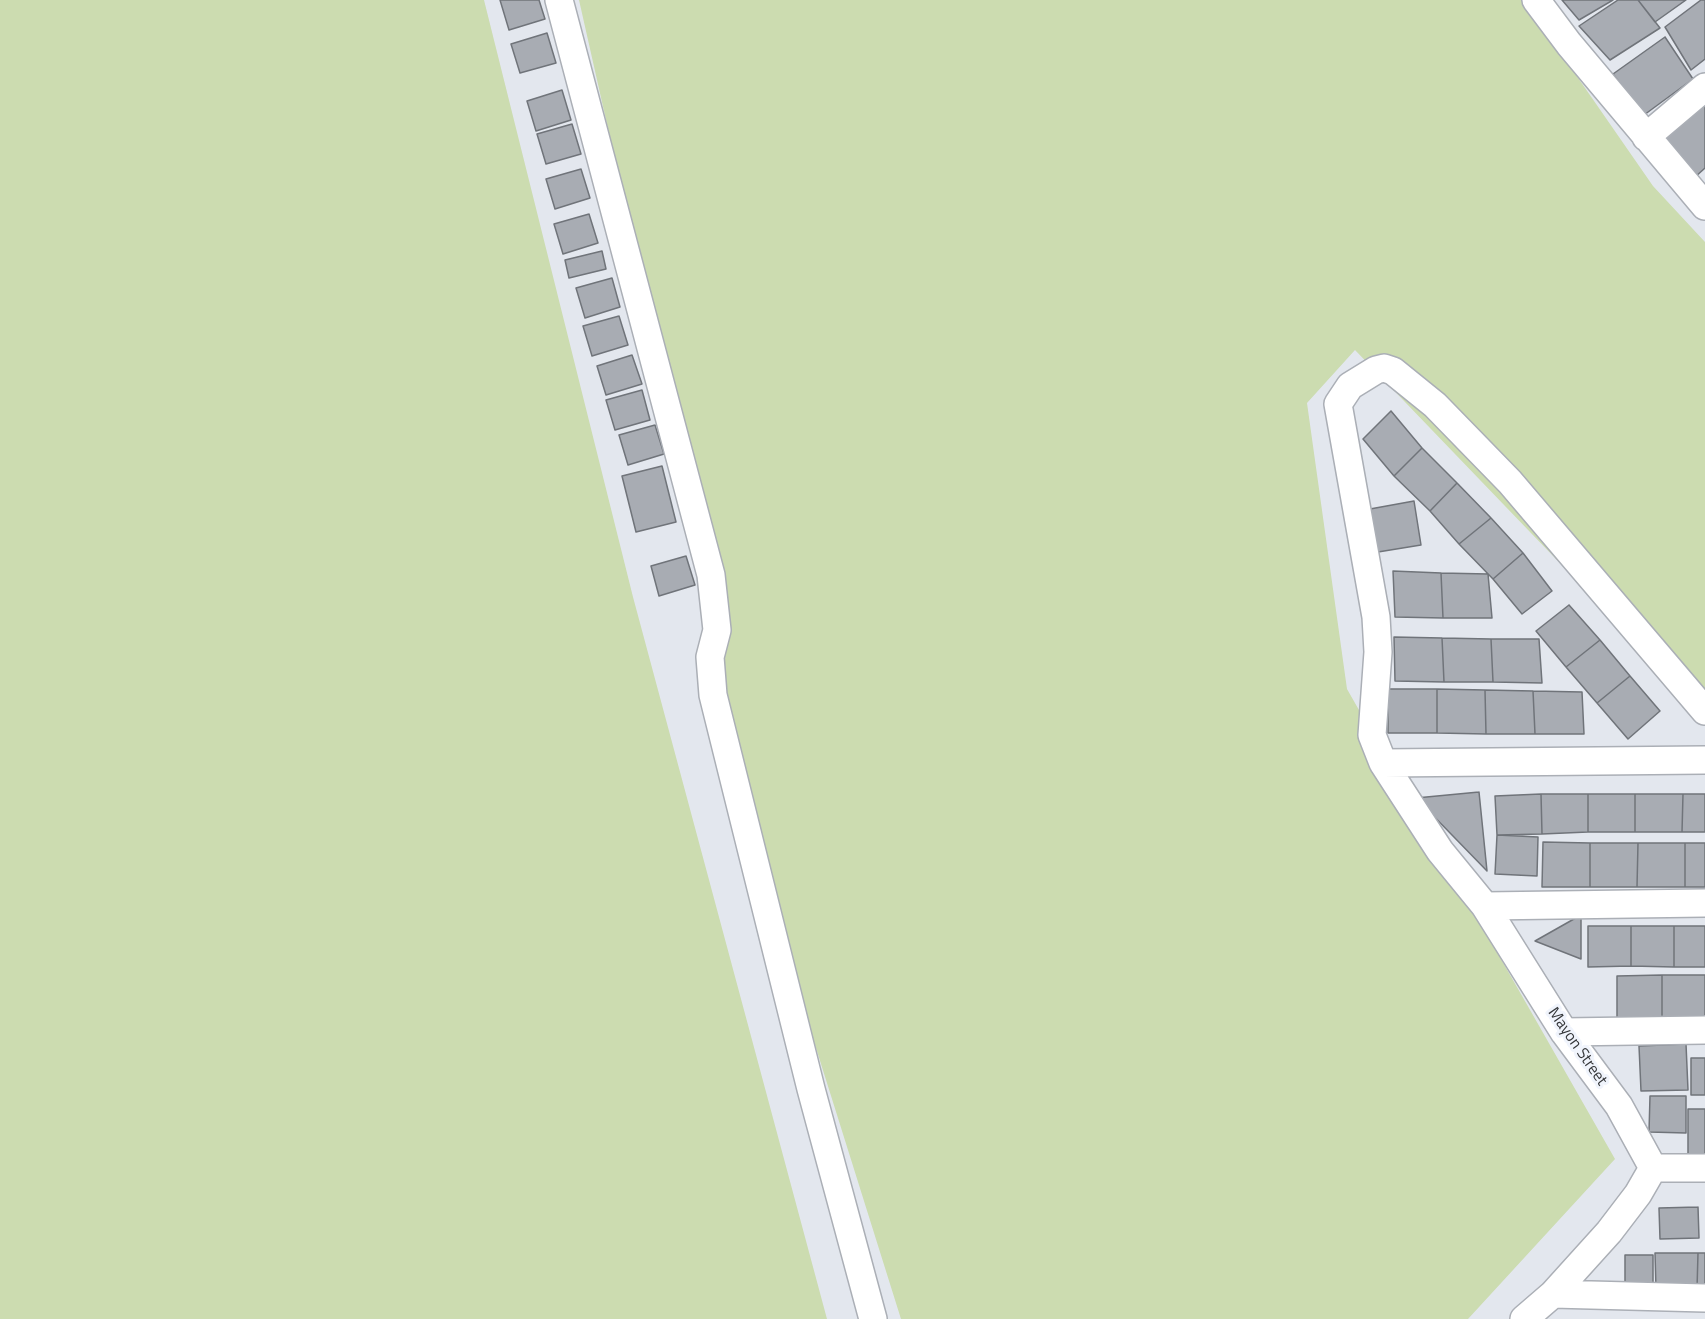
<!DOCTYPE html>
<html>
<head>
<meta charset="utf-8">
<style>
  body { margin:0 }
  canvas { display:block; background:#e3e7ee }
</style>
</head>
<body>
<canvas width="1705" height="1319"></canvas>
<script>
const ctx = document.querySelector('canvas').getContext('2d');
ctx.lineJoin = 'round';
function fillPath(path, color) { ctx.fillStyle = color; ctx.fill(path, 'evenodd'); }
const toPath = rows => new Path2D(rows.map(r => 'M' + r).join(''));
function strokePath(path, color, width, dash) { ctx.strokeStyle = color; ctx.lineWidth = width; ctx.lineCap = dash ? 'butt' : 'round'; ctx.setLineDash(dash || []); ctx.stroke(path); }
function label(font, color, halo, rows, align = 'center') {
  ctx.font = font + ' "Titillium Web",sans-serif'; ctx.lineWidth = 6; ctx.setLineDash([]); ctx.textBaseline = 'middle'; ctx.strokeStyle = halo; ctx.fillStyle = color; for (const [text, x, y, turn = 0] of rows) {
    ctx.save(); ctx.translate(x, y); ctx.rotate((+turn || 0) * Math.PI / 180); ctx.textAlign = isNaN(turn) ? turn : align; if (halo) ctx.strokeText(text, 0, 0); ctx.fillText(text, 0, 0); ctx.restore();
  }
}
fillPath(toPath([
  [0,0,484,0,633,597,827,1319,0,1319],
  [579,0,1524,0,1653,186,1705,242,1705,714,1355,350,1307,403,1347,689,1615,1159,1468,1319,901,1319,742,812,715,603]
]), '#ccdcb0');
const building = toPath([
  [500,0,539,0,545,19,509,30,500,0],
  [1562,0,1613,0,1579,20,1562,0],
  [1618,0,1638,0,1660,28,1610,60,1579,26,1618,0],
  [1638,0,1686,0,1655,22,1638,0],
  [1701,0,1705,0,1705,59,1691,70,1665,27,1701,0],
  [547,33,556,63,520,73,511,44,547,33],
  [1665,37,1693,79,1644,115,1613,74,1665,37],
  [562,90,571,120,536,131,527,101,562,90],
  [1705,104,1705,168,1694,178,1662,141,1705,104],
  [572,124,581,154,546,164,537,134,572,124],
  [581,169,590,198,555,209,546,179,581,169],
  [589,214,598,243,563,254,554,224,589,214],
  [602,251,606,269,569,278,565,260,602,251],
  [612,278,620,307,585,318,576,288,612,278],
  [619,316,628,345,592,356,583,326,619,316],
  [632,355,642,384,606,395,597,366,632,355],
  [642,390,650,420,615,430,606,400,642,390],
  [1391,411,1422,448,1394,476,1363,439,1391,411],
  [655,425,664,454,628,465,619,435,655,425],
  [1422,448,1457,483,1430,511,1394,476,1422,448],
  [662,466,676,522,636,532,622,476,662,466],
  [1457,483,1491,518,1459,544,1430,511,1457,483],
  [1414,501,1421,545,1378,552,1370,509,1414,501],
  [1491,518,1523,553,1493,579,1459,544,1491,518],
  [1523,553,1552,591,1522,614,1493,579,1523,553],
  [686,556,695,585,659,596,651,566,686,556],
  [1393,571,1441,573,1443,618,1395,617,1393,571],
  [1441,573,1488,574,1492,618,1443,618,1441,573],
  [1569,605,1600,640,1566,667,1536,631,1569,605],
  [1394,637,1442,638,1444,682,1395,681,1394,637],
  [1442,638,1491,639,1493,682,1444,682,1442,638],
  [1491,639,1539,639,1542,683,1493,682,1491,639],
  [1600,640,1630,676,1597,703,1566,667,1600,640],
  [1630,676,1660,711,1628,739,1597,703,1630,676],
  [1388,689,1437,689,1437,733,1388,733,1388,689],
  [1437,689,1485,690,1486,734,1437,733,1437,689],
  [1485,690,1533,691,1535,734,1486,734,1485,690],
  [1533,691,1582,692,1584,734,1535,734,1533,691],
  [1479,792,1487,871,1416,798,1479,792],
  [1541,794,1588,794,1588,832,1542,834,1541,794],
  [1541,794,1542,834,1497,835,1495,796,1541,794],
  [1588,794,1635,794,1635,832,1588,832,1588,794],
  [1635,794,1683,794,1682,832,1635,832,1635,794],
  [1683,794,1705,794,1705,832,1682,832,1683,794],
  [1497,835,1538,837,1537,876,1495,874,1497,835],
  [1543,842,1590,843,1590,887,1542,887,1543,842],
  [1590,843,1638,843,1637,887,1590,887,1590,843],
  [1638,843,1685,843,1685,887,1637,887,1638,843],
  [1685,843,1705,843,1705,887,1685,887,1685,843],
  [1581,915,1581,959,1535,941,1581,915],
  [1588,926,1631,926,1631,966,1588,967,1588,926],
  [1631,926,1674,926,1674,967,1631,966,1631,926],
  [1674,926,1705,926,1705,967,1674,967,1674,926],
  [1662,975,1662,1018,1617,1018,1617,976,1662,975],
  [1662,975,1705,975,1705,1017,1662,1018,1662,975],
  [1686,1044,1688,1090,1641,1091,1639,1046,1686,1044],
  [1691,1058,1705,1058,1705,1095,1691,1095,1691,1058],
  [1650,1096,1686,1096,1686,1133,1649,1132,1650,1096],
  [1688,1109,1705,1109,1705,1155,1688,1155,1688,1109],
  [1698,1207,1699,1238,1660,1239,1659,1208,1698,1207],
  [1655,1253,1698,1253,1697,1289,1656,1289,1655,1253],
  [1698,1253,1705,1253,1705,1289,1697,1289,1698,1253],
  [1625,1255,1653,1255,1653,1285,1625,1285,1625,1255]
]);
fillPath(building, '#a8acb3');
strokePath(building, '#70747a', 1.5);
const street = toPath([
  [559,0,711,575,717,630,710,657,713,695,811,1089,873,1319],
  [1536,0,1569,44,1705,206],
  [1646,137,1705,87],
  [1705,711,1510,482,1435,405,1393,371,1384,368,1376,370,1350,386,1338,404,1376,617,1378,652,1372,735,1383,763,1705,760],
  [1383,763,1440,851,1485,906,1564,1032,1619,1106,1653,1168,1638,1194,1609,1232,1553,1294,1524,1319],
  [1485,906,1705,903],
  [1564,1032,1705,1030],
  [1653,1168,1705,1168],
  [1553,1294,1705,1298]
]);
strokePath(street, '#abafb6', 30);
strokePath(street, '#fff', 27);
label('16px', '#343639', '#f0f4fc', [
  ["Mayon Street",1577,1047,55]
]);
</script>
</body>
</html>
